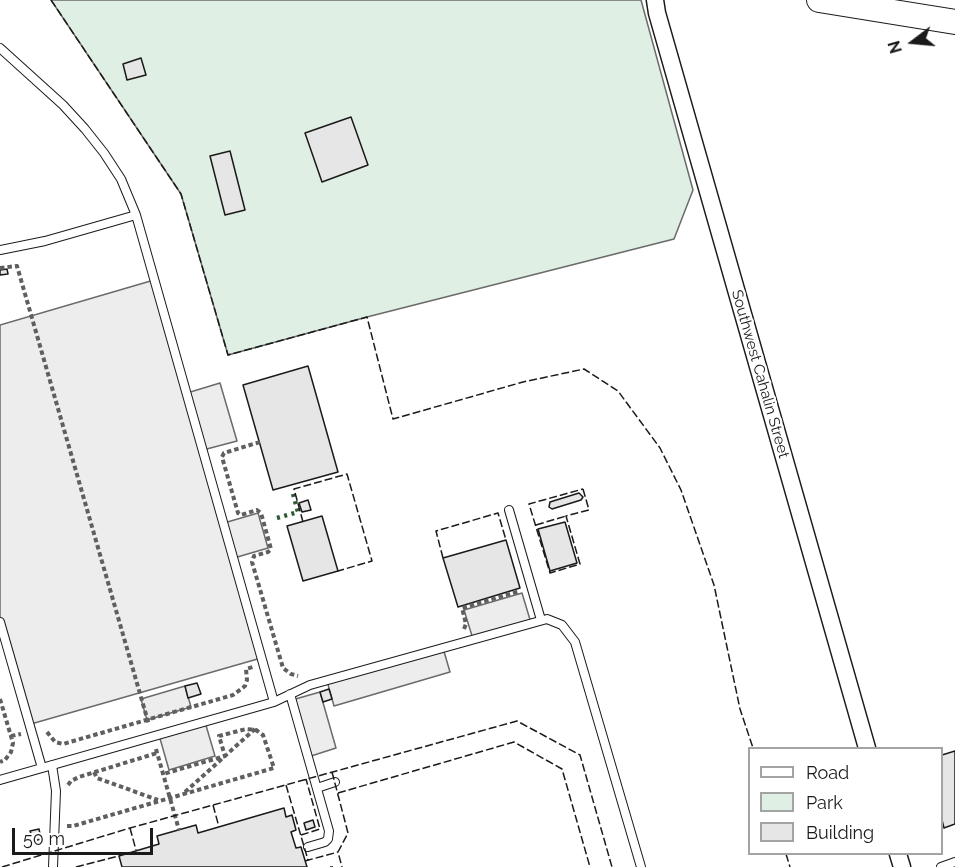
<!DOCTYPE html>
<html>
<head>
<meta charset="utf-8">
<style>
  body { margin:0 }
  #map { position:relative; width:955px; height:867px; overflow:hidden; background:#fff; font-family:Raleway,sans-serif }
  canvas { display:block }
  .legend { position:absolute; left:748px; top:747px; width:195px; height:108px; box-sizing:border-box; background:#fff; border:2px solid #a3a3a3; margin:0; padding:8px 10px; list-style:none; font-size:18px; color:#1a1a1a }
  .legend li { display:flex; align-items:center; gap:12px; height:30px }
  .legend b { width:30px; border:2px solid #a3a3a3 }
  .north { position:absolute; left:883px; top:12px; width:60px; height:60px; -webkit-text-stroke:4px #fff; paint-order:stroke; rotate:254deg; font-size:16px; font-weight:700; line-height:24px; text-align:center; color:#1a1a1a }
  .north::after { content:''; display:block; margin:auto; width:21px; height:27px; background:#1a1a1a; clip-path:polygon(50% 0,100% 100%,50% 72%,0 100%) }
  .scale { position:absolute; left:12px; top:828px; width:141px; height:27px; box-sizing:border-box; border:3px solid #1a1a1a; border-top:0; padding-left:8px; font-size:18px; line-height:21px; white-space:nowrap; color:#1a1a1a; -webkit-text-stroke:4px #fff; paint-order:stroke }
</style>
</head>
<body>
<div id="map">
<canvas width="955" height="867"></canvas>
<ul class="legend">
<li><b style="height:8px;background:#fff"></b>Road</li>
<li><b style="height:16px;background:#e0efe3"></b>Park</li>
<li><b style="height:16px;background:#e6e6e6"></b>Building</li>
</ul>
<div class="north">N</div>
<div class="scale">50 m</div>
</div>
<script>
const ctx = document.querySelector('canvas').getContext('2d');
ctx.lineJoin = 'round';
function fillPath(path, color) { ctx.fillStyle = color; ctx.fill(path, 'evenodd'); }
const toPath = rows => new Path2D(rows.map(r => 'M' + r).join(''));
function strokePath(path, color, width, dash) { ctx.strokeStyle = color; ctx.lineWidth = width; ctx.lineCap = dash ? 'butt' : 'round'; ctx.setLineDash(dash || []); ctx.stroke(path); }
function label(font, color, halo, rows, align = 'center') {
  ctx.font = font + ' Raleway,sans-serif'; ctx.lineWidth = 4.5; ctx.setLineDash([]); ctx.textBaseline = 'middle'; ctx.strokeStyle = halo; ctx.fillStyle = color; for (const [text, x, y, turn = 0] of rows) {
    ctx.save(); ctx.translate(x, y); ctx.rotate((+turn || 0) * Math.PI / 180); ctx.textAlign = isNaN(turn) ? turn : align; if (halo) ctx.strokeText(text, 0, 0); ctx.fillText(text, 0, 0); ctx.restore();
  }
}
const green = toPath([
  [51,0,641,0,693,190,674,239,367,317,228,355,181,194,51,0]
]);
fillPath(green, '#e0efe3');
strokePath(green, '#6a6a6a', 1.5);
const parking = toPath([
  [154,280,187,393,220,383,237,441,203,450,224,523,258,513,268,548,234,558,261,658,31,724,0,619,0,325,154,280],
  [522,593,531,623,473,639,464,610,522,593],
  [443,648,450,672,334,706,327,681,443,648],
  [185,686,191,707,147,720,141,699,185,686],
  [320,692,336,748,308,757,292,700,320,692],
  [205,722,215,756,169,770,159,735,205,722]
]);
fillPath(parking, '#ededed');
strokePath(parking, '#6a6a6a', 1.5);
const building = toPath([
  [141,58,146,75,127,80,123,64,141,58],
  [351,117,368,165,322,182,305,133,351,117],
  [230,151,245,210,225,215,210,156,230,151],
  [7,269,8,274,0,275,0,270,7,269],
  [308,366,338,472,273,490,243,385,308,366],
  [579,493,583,497,581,500,552,509,549,507,550,502,579,493],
  [308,500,311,510,302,512,299,503,308,500],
  [322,516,338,571,303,581,287,526,322,516],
  [565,522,577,563,550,571,538,529,565,522],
  [506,540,520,588,458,607,443,558,506,540],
  [197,683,201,694,188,698,185,686,197,683],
  [329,689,332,699,323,702,320,692,329,689],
  [955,751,955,824,944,828,942,820,942,755,955,751],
  [284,808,286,817,292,815,296,830,291,832,296,848,301,847,307,867,122,867,119,856,159,844,157,836,196,825,198,833,284,808],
  [313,820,315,827,306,830,304,823,313,820],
  [39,829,41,839,34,841,30,831,39,829]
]);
fillPath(building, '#e6e6e6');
strokePath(building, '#1a1a1a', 1.5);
const lane = toPath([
  [0,48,63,105,85,129,104,153,121,179,136,215,274,702],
  [0,250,45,241,136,215],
  [509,510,541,620],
  [0,622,42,768],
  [290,694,329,831,328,839,325,842,308,847],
  [52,765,56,791,53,867],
  [0,780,274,702,310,685,547,619,562,625,575,642,641,867],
  [317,788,335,782],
  [941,867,955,862]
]);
const street = toPath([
  [655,0,657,13,867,748],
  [898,854,902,867]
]);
const secondary = toPath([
  [819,0,955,22]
]);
strokePath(lane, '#1a1a1a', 10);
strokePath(street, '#1a1a1a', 19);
strokePath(secondary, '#1a1a1a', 26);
strokePath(toPath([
  [0,268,17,266,149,725],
  [260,442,224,453,222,457,238,513,241,515,257,510,261,513,271,549,268,552,254,556,252,562,283,668,291,674,298,676],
  [464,629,466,624,462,608,520,591],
  [0,699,13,743,11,752,5,760,0,762],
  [47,732,55,742,63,744,233,695,245,686,247,680,246,669,253,667],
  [11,736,21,734],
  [156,749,179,830],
  [94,772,97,778,158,800],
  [68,785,71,781,79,777,157,753],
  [185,792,255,729],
  [67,826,73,826,274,768,263,735,256,730,246,729,219,736,225,756,163,774]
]), '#5f5f5f', 4, [4.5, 3]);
strokePath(lane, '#fff', 8);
strokePath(street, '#fff', 16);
strokePath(secondary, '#fff', 24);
strokePath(toPath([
  [277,518,298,512,292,490]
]), '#2b5a34', 4.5, [3, 4.5]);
strokePath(toPath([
  [51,0,181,194,228,355,367,317,393,419,523,382,584,369,618,391,660,448,681,490,714,585,740,709,753,748],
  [583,489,589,510,566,516,580,564,550,573,529,504,583,489],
  [303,522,294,489,347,474,372,561,338,571],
  [536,525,566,516],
  [443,558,436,531,498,513,506,540],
  [332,772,348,833,338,852,342,867],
  [286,785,308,860],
  [338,793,514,742,562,769,590,867],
  [213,805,219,827],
  [130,828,136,850],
  [301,835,320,829,306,779],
  [786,854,790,867],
  [305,861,338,852],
  [2,867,130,828,517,721,580,755,612,867],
  [76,867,119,856],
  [330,867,333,867]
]), '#1a1a1a', 1.5, [8, 3]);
label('15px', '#1a1a1a', '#fff', [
  ["Southwest Cahalin Street",760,374,74]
]);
</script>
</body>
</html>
